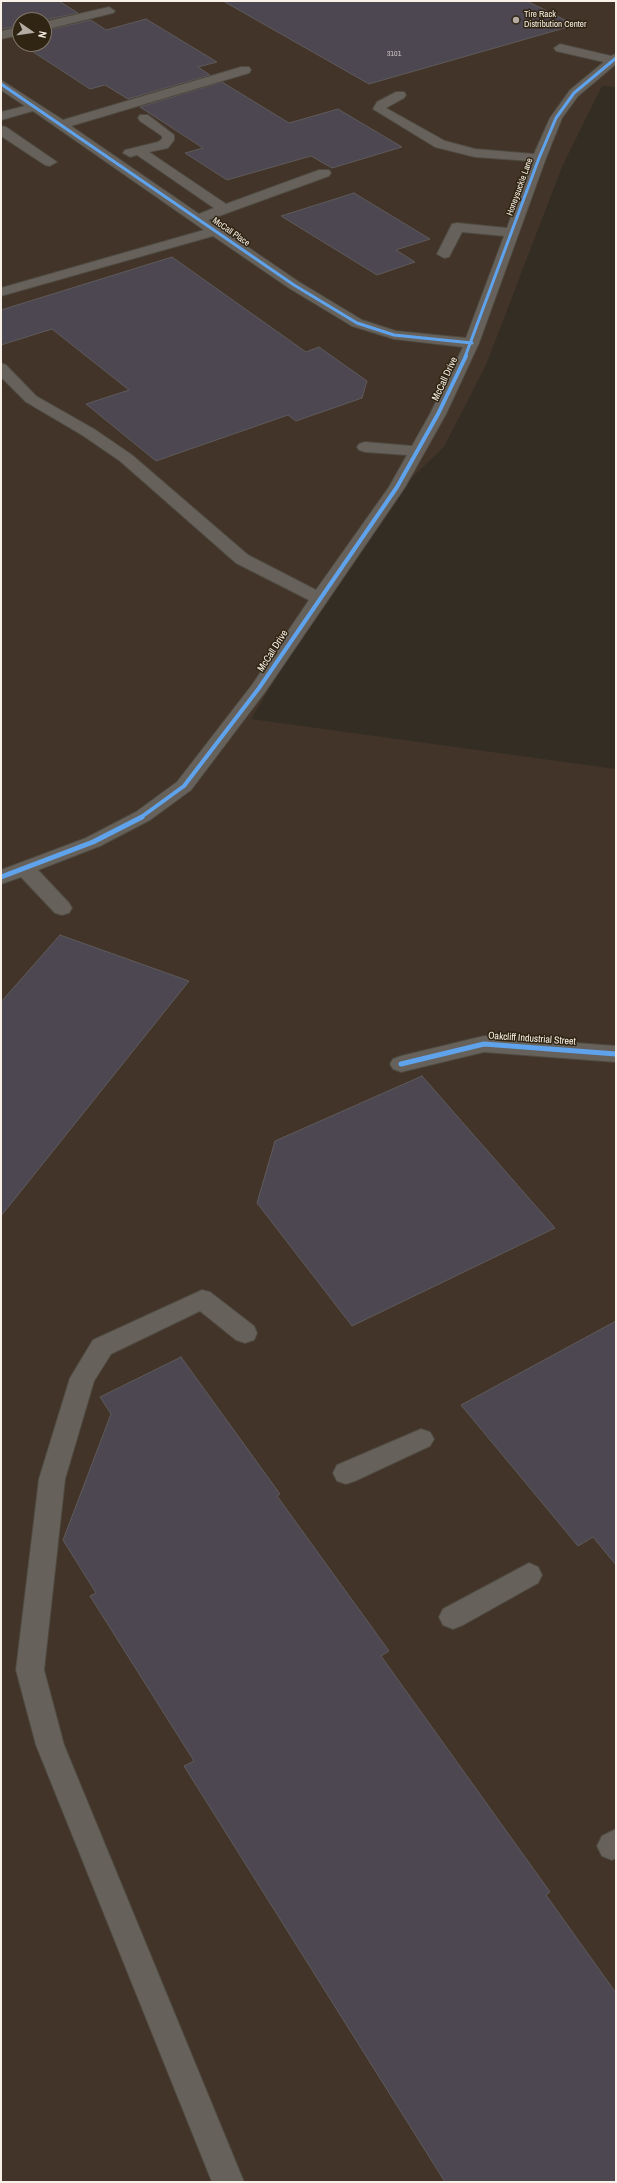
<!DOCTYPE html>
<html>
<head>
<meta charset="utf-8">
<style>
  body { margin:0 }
  #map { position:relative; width:617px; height:2183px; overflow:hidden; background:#342d24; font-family:"Archivo Narrow",sans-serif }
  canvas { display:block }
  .frame { position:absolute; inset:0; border:2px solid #f9f1e7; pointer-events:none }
  .north { position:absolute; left:12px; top:12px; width:40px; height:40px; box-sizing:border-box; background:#302413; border:1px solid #807668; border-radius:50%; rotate:103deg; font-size:11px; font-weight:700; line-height:16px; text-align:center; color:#f9f1e7 }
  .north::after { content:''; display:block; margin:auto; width:14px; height:18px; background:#b4aca3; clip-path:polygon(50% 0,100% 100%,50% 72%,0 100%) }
</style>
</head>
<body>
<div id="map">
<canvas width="617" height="2183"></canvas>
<div class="frame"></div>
<div class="north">N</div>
</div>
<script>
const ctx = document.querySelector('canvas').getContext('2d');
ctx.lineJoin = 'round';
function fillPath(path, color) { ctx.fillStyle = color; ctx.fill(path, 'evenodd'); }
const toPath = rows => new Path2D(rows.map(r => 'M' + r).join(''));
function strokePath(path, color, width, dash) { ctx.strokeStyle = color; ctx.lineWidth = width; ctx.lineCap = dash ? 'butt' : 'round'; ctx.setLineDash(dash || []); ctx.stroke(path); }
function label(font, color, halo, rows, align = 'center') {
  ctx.font = font + ' "Archivo Narrow",sans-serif'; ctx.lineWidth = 3; ctx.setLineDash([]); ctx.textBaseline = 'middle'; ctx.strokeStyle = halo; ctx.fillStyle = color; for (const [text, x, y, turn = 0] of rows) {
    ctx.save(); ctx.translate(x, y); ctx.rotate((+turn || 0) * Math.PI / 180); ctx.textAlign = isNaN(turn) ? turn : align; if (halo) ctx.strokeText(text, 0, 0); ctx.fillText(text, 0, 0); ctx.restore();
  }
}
fillPath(toPath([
  [1,1,616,1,616,87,602,86,562,167,486,365,444,447,379,509,251,719,616,769,616,2182,1,2182],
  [20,20,44,20,44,44,20,44]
]), '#423428');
const building = toPath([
  [1,1,59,1,78,13,44,20,20,20,20,26,1,29,1,1],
  [223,1,527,1,575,25,369,84,223,1],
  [146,19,217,62,198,67,210,75,128,99,105,85,90,89,21,44,44,44,44,31,91,20,106,30,146,19],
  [222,82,289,123,338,109,402,147,332,168,311,156,227,180,185,153,203,148,140,107,222,82],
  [354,193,430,239,396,250,415,262,377,275,281,216,354,193],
  [172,257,306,352,319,347,367,381,362,398,296,421,288,415,156,461,86,404,129,390,52,329,1,345,1,310,172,257],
  [60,935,189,981,1,1216,1,1002,60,935],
  [422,1076,555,1228,352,1326,257,1203,275,1141,422,1076],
  [616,1321,616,1565,593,1537,578,1546,461,1405,616,1321],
  [181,1357,280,1494,277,1496,389,1651,381,1656,550,1892,546,1895,616,1993,616,2182,445,2182,184,1766,194,1761,90,1596,96,1593,63,1540,111,1414,100,1397,181,1357]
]);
fillPath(building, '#4d4752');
strokePath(building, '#5e5a5a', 1);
const minor = toPath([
  [109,7,115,11,113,13,44,30,44,22,109,7],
  [20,27,20,35,1,39,1,31,20,27],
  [560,44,611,56,616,54,616,64,578,96,562,118,546,158,479,343,446,414,405,487,265,692,191,790,150,820,100,846,38,870,69,903,72,908,69,913,62,915,55,913,21,877,1,884,1,870,86,838,136,812,177,782,252,685,309,600,236,563,120,461,82,435,26,402,1,377,1,363,6,365,36,396,94,429,132,455,248,555,316,590,389,487,407,455,365,452,359,450,357,447,359,444,365,442,412,446,430,414,463,347,394,339,352,326,289,288,213,236,1,296,1,288,204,230,33,111,1,120,1,112,25,106,1,90,1,80,63,120,241,67,249,67,251,70,249,73,71,126,199,214,214,208,137,155,130,157,123,153,125,150,158,142,162,139,162,136,140,121,138,118,140,115,148,115,174,135,174,140,168,148,149,152,226,204,319,170,329,170,331,173,329,176,208,220,299,282,362,320,396,331,466,338,504,236,462,232,449,257,444,258,437,254,452,224,457,223,507,228,531,161,475,157,435,147,373,109,377,102,396,92,404,92,406,95,404,98,386,108,445,141,475,149,534,154,550,118,570,90,604,62,556,51,554,48,560,44],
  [1,126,6,127,57,162,50,166,45,165,1,136,1,126],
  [484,1036,616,1046,616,1062,484,1052,401,1072,393,1069,390,1064,393,1059,401,1056,484,1036],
  [202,1290,210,1292,254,1326,257,1333,254,1340,245,1343,236,1340,200,1311,111,1354,94,1381,65,1479,44,1670,64,1745,244,2182,212,2182,36,1745,16,1670,39,1479,70,1378,93,1340,202,1290],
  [421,1429,430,1432,434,1439,430,1446,355,1481,346,1484,337,1481,333,1473,337,1465,421,1429],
  [529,1563,538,1567,542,1575,538,1583,463,1625,453,1629,443,1625,439,1617,443,1609,529,1563],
  [616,1829,616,1858,612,1860,602,1856,597,1846,602,1836,616,1829]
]);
strokePath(minor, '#4f4a41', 2);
fillPath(minor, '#66615a');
strokePath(toPath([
  [1,84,294,285,357,323,394,335,472,343],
  [465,357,539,158,556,118,574,93,616,58]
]), '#60a3ed', 3);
strokePath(toPath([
  [140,818,184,786,259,688,397,487,438,414,466,356]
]), '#60a3ed', 4);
strokePath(toPath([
  [1,877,93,842,142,817],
  [401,1064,484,1044,616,1054]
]), '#60a3ed', 5);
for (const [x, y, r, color] of [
  [516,20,4,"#b4aca3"]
]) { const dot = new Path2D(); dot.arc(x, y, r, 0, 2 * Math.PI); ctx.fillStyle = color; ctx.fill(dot); strokePath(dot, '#302413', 1.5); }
label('8px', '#cec6c2', null, [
  ["3101",394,54]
]);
label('9px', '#f9f1e7', '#302413', [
  ["Tire Rack",524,15],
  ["Distribution Center",524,25]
], 'left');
label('9px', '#f9f1e7', '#302413', [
  ["Honeysuckle Lane",520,187,-70],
  ["McCall Place",231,232,35]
]);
label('10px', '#f9f1e7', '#302413', [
  ["McCall Drive",445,379,-65],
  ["McCall Drive",273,651,-57],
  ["Oakcliff Industrial Street",532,1039,4]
]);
</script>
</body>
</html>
